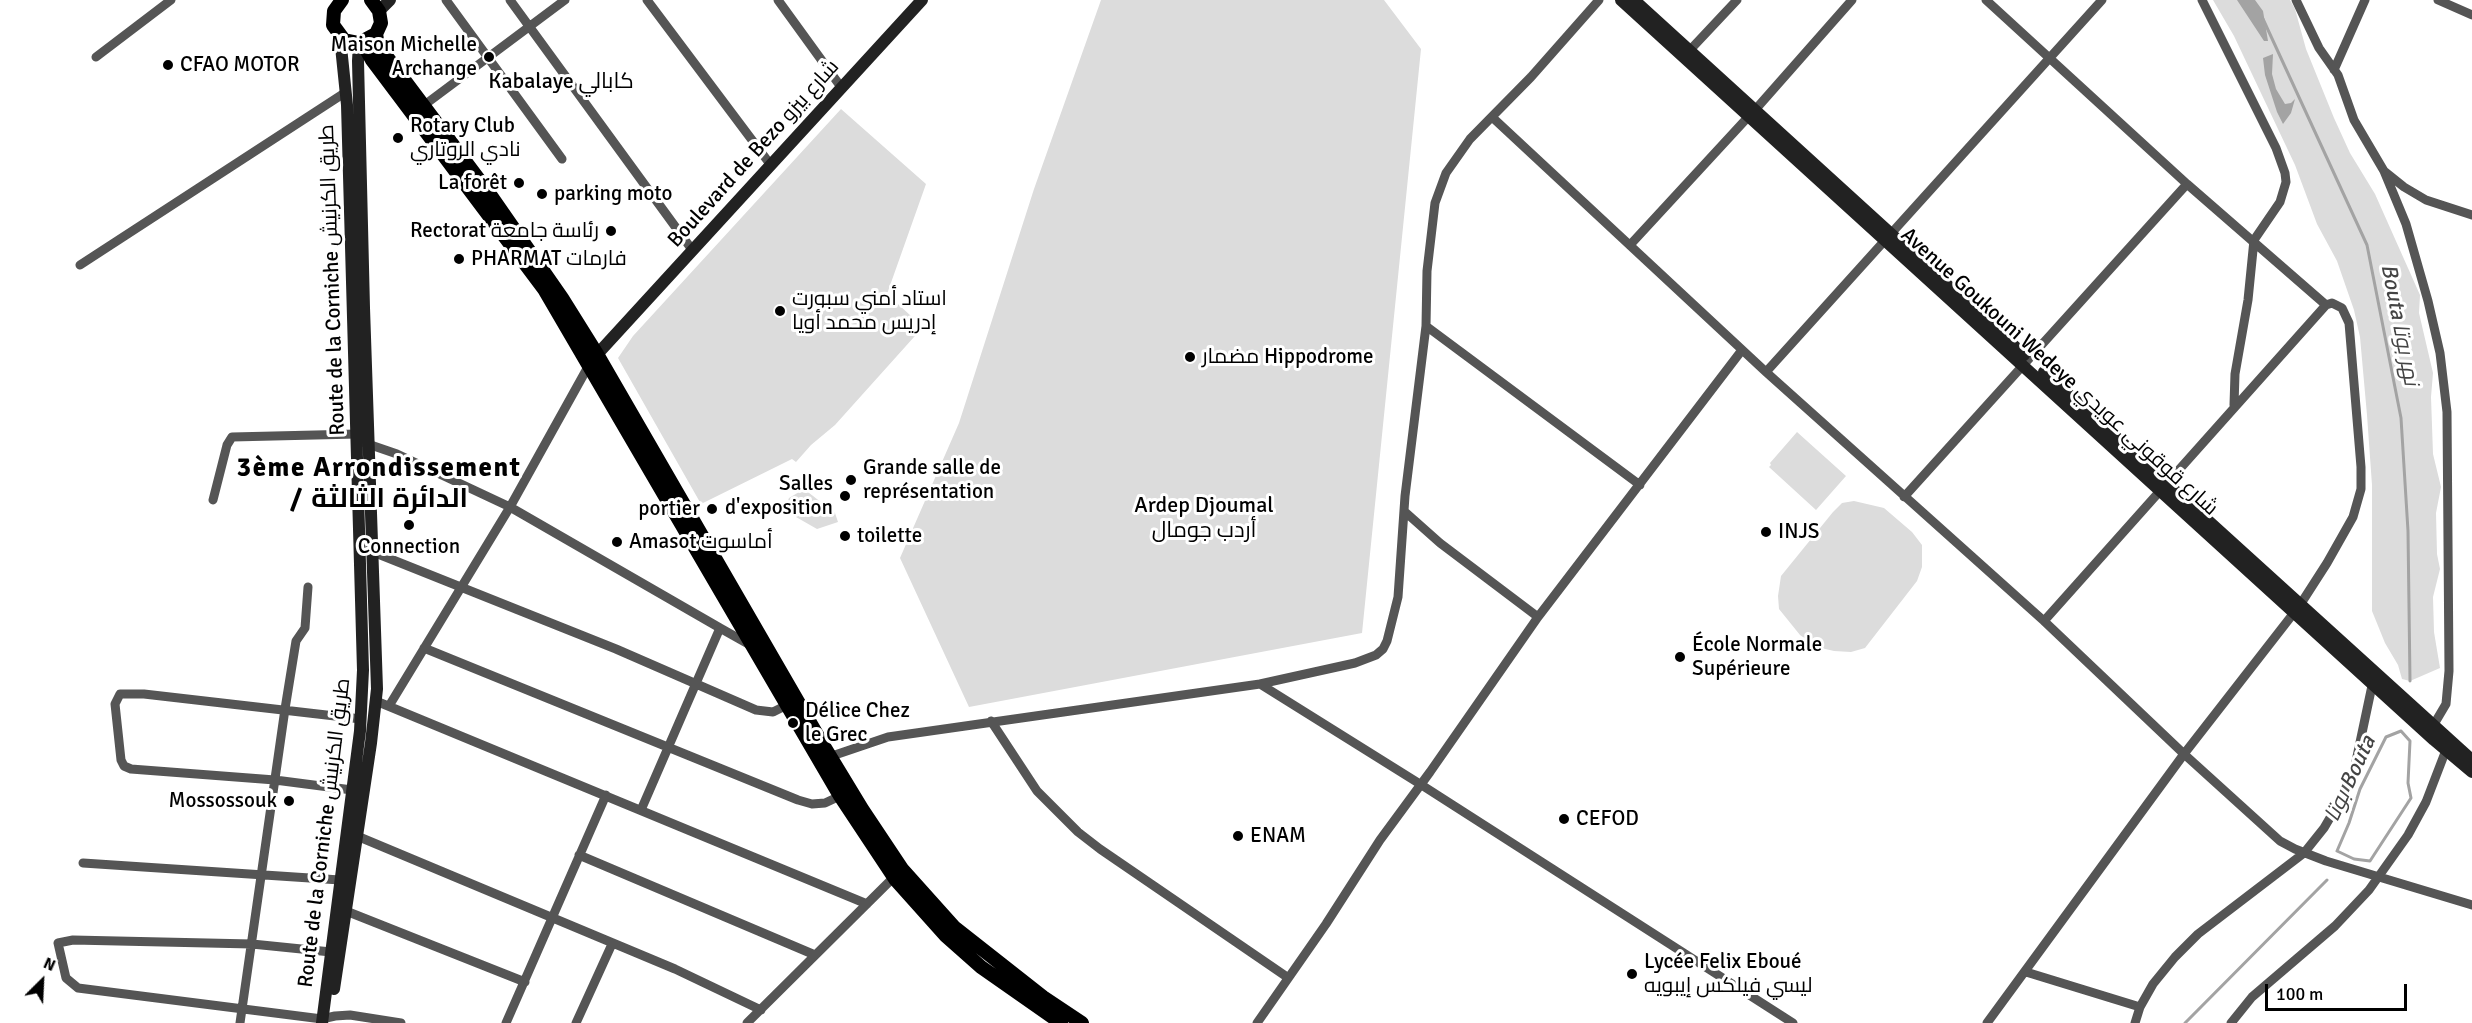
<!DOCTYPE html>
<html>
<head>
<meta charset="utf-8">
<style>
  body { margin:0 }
  #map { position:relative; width:2472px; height:1023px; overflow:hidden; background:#fff; font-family:Signika,sans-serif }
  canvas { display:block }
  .north { position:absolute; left:12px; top:951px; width:60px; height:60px; -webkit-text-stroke:4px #fff; paint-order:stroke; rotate:24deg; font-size:16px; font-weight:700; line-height:24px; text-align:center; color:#000 }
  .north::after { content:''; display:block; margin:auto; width:21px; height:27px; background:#000; clip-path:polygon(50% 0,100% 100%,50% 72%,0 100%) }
  .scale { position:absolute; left:2265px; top:984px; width:142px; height:27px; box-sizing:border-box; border:3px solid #000; border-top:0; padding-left:8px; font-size:18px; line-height:21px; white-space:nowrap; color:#000; -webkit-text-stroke:4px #fff; paint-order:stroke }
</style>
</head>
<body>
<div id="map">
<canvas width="2472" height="1023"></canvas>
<div class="north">N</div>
<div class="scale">100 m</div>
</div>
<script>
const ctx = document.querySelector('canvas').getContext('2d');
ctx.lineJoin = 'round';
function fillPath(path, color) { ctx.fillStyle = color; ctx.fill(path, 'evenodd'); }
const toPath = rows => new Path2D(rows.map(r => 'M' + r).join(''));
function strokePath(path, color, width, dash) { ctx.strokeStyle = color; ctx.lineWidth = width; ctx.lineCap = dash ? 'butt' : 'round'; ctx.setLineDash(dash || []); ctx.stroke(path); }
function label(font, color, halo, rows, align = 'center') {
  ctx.font = font + ' Signika,Cairo,sans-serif'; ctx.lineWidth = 6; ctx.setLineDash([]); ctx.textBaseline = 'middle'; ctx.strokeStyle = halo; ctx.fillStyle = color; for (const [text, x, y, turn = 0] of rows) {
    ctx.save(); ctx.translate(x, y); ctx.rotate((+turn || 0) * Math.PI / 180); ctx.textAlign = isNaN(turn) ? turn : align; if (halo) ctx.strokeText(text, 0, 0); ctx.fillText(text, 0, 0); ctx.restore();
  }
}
fillPath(toPath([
  [1101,0,1384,0,1421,49,1362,633,969,707,900,558,959,423,1034,189],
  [2213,0,2290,0,2295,9,2306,49,2334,118,2350,153,2375,194,2420,295,2419,313,2433,373,2431,397,2433,454,2441,487,2436,513,2437,554,2440,569,2433,597,2434,632,2440,668,2410,681,2402,679,2398,665,2385,643,2372,611,2372,485,2367,415,2360,337,2354,310,2337,261,2317,224,2295,165,2234,36],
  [841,109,926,184,887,294,923,327,835,425,811,445,796,462,792,459,701,504,618,358,633,336],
  [1797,432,1846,476,1816,510,1769,467,1771,465,1770,463],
  [804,489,835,513,838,522,817,529,789,513,787,503,789,498],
  [1854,501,1884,508,1912,532,1922,545,1922,567,1917,581,1865,648,1851,652,1834,651,1817,647,1800,635,1779,609,1778,596,1781,576,1833,512,1842,503]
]), '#dcdcdc');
fillPath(toPath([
  [2237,0,2255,0,2263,11,2268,41,2264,41],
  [2273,54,2272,74,2276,89,2285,104,2291,103,2295,99,2291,113,2283,124,2277,112,2265,75,2263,58]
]), '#a3a3a3');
strokePath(toPath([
  [2263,19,2367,245,2401,418,2408,531,2410,681],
  [2401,731,2410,741,2408,783,2411,798,2370,861,2354,859,2337,851,2349,823,2360,789,2386,737,2401,731],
  [2185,1023,2327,880]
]), '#a3a3a3', 3);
strokePath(toPath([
  [446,0,562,159],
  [510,0,693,251],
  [647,0,770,164],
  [778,0,841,87],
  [1986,0,2187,184,2326,305,2332,303,2342,308,2349,323,2361,467,2361,489,2353,517,2327,563,2300,605,2184,754,1987,1023],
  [2202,0,2276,148,2285,173,2286,182,2280,202,2254,240,2248,300,2235,374,2234,405],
  [2296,0,2319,48,2338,75,2354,120,2384,171,2404,187,2426,200,2472,215],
  [2438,0,2472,15],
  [1690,50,1737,0],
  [96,57,171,0],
  [2334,70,2365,0],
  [423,106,565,0],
  [1755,110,1852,0],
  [1492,117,1766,372,2044,621,2184,754,2280,841,2295,849,2326,861,2472,905],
  [2384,171,2406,224,2428,301,2440,353,2447,412,2449,671,2446,704,2433,726],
  [1630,245,1749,116],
  [80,265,346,92],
  [1426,326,1640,485],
  [1766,372,2102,0],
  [365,443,397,454,510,507,720,628],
  [1904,497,2187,184],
  [213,500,227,445,232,437,357,434],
  [1404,511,1440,543,1538,617],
  [373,552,616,649,756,710,773,712,787,705],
  [2044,621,2326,305],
  [424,648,798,800,812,804,825,803,840,796],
  [1260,684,1420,784,1793,1023],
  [376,701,867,904],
  [389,706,510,507,589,365],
  [991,721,1037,791,1078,832,1100,849,1287,977],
  [826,758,888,737,1260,684,1355,663,1376,655,1383,649,1387,641,1398,597,1405,496,1426,326,1427,271,1435,203,1446,173,1470,139,1531,77,1599,0],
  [352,790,275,780,131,769,124,766,121,760,115,704,120,694,144,694,361,719],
  [641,810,720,628,752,646],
  [357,836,675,969,761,1010],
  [579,855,815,955],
  [83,863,340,880],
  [346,911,525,982],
  [331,952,252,944,73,940,58,943,66,978,78,988,322,1019,335,1016,350,1015,401,1023],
  [2026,972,2140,1007],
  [240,1023,285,709,296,641,305,628,308,587],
  [506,1023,606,795],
  [576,1023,612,944],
  [747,1023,896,875],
  [1257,1023,1326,924,1380,840,1430,772,1538,617,1742,350],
  [2135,1023,2140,1007,2153,984,2175,957,2198,934,2304,853,2324,828,2341,799,2355,766,2373,681],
  [2231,1023,2252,997,2335,926,2369,890,2408,835,2426,802,2446,750]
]), '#555', 9);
strokePath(toPath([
  [1621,0,2434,740,2472,772],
  [1634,0,2024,355],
  [379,11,390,0],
  [592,360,922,0],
  [2044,372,2472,760],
  [334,989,371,743,377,689,364,308,358,61,359,43],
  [322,1023,360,731,363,670,347,105,340,37]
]), '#222', 12);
strokePath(toPath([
  [342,0,334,11,333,25,344,40,359,43,376,34,381,23,379,11,371,0],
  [376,34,378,45,489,193,562,298,597,354,819,738,862,809,902,869,954,927,1043,997,1082,1023],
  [366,41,367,51,372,60,544,289,840,796,895,879,946,936,981,967,1061,1023]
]), '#000', 14);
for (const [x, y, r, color] of [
  [489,57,6,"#000"],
  [168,65,6,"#000"],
  [398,138,6,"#000"],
  [519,183,6,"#000"],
  [542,194,6,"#000"],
  [611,231,6,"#000"],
  [459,259,6,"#000"],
  [780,311,6,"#000"],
  [1190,357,6,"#000"],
  [851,480,6,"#000"],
  [845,496,6,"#000"],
  [712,509,6,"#000"],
  [409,525,6,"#000"],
  [1766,532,6,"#000"],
  [845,536,6,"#000"],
  [617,542,6,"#000"],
  [1680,657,6,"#000"],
  [793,723,6,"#000"],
  [289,801,6,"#000"],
  [1564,819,6,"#000"],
  [1238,836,6,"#000"],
  [1632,974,6,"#000"]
]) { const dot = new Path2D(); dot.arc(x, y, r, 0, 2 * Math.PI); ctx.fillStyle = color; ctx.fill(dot); strokePath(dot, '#fff', 2); }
label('21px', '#000', '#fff', [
  ["Maison Michelle",477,45,"right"],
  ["Archange",477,69,"right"],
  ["CFAO MOTOR",180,65],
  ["Rotary Club",410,126],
  ["نادي الروتاري",410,150],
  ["La forêt",507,183,"right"],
  ["parking moto",554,194],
  ["Rectorat رئاسة جامعة",599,231,"right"],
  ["PHARMAT فارمات",471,259],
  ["استاد أمني سبورت",792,299],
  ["إدريس محمد أويا",792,323],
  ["مضمار Hippodrome",1202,357],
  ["Grande salle de",863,468],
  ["représentation",863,492],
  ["Salles",833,484,"right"],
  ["d'exposition",833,508,"right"],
  ["portier",700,509,"right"],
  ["INJS",1778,532],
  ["toilette",857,536],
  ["Amasot أماسوت",629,542],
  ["Connection",409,547,"center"],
  ["École Normale",1692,645],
  ["Supérieure",1692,669],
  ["Délice Chez",805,711],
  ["le Grec",805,735],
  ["Mossossouk",277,801,"right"],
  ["CEFOD",1576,819],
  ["ENAM",1250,836],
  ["Lycée Felix Eboué",1644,962],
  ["ليسي فيلكس إيبويه",1644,986]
], 'left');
label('21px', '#000', '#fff', [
  ["Boulevard de Bezo شارع بيزو",754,154,-48],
  ["Route de la Corniche طريق الكرنيش",333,280,-92],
  ["Avenue Goukouni Wedeye شارع قوقوني عويدي",2059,372,42],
  ["Route de la Corniche طريق الكرنيش",325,833,-83]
]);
label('22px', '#000', '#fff', [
  ["Kabalaye كابالي",561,82],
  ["Ardep Djoumal",1204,506],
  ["أردب جومال",1204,531]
]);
label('italic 22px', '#444', '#fff', [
  ["Bouta نهر بوتا",2399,325,79],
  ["بوتا Bouta",2351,779,-65]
]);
ctx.letterSpacing = '1.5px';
label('bold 27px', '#000', '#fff', [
  ["3ème Arrondissement",379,469],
  ["/ الدائرة الثالثة",379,500]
]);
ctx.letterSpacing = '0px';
</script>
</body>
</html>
